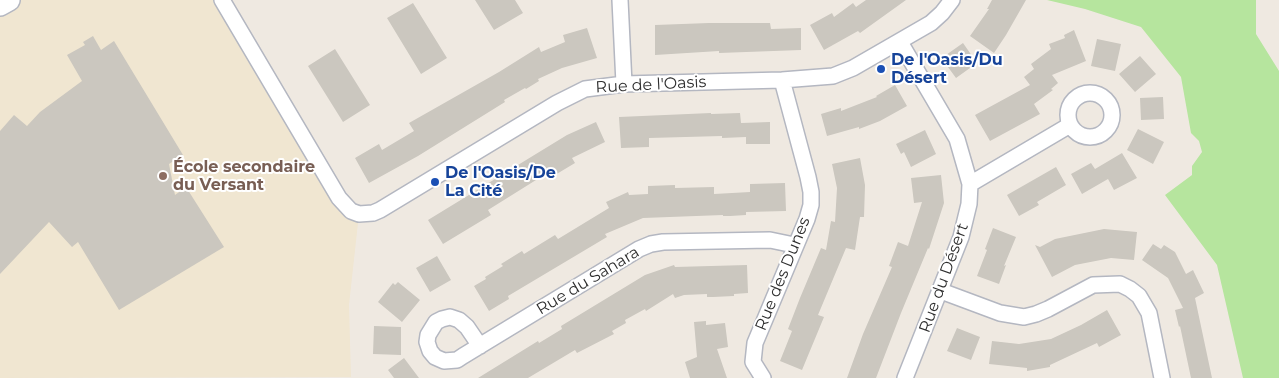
<!DOCTYPE html>
<html>
<head>
<meta charset="utf-8">
<style>
  body { margin:0 }
  canvas { display:block; background:#efe9e1 }
</style>
</head>
<body>
<canvas width="1279" height="378"></canvas>
<script>
const ctx = document.querySelector('canvas').getContext('2d');
ctx.lineJoin = 'round';
function fillPath(path, color) { ctx.fillStyle = color; ctx.fill(path, 'evenodd'); }
const toPath = rows => new Path2D(rows.map(r => 'M' + r).join(''));
function strokePath(path, color, width, dash) { ctx.strokeStyle = color; ctx.lineWidth = width; ctx.lineCap = dash ? 'butt' : 'round'; ctx.setLineDash(dash || []); ctx.stroke(path); }
function label(font, color, halo, rows, align = 'center') {
  ctx.font = font + ' Montserrat,sans-serif'; ctx.lineWidth = 4; ctx.setLineDash([]); ctx.textBaseline = 'middle'; ctx.strokeStyle = halo; ctx.fillStyle = color; for (const [text, x, y, turn = 0] of rows) {
    ctx.save(); ctx.translate(x, y); ctx.rotate((+turn || 0) * Math.PI / 180); ctx.textAlign = isNaN(turn) ? turn : align; if (halo) ctx.strokeText(text, 0, 0); ctx.fillText(text, 0, 0); ctx.restore();
  }
}
fillPath(toPath([
  [9,0,222,0,339,198,359,214,349,305,351,377,0,378,0,5]
]), '#f0e6d1');
fillPath(toPath([
  [1047,0,1256,0,1256,34,1279,71,1279,378,1243,378,1217,265,1165,195,1192,175,1192,166,1202,152,1199,141,1191,133,1181,77,1141,27,1085,9]
]), '#b6e59e');
fillPath(toPath([
  [475,0,515,0,523,13,494,30],
  [866,0,906,0,860,33,858,31,824,50,810,25,832,13,834,17,853,3,856,7],
  [992,0,1026,0,1006,35,994,53,970,36,989,9,987,9],
  [413,3,447,58,421,74,387,18],
  [709,23,770,23,771,29,801,28,801,50,719,53,719,51,655,55,655,25],
  [587,28,597,58,562,68,538,79,539,81,526,89,525,88,504,100,505,102,418,156,369,183,355,158,379,144,382,150,414,131,409,123,499,72,539,47,541,52,565,42,563,35],
  [1074,30,1086,61,1052,75,1058,83,1051,89,1053,90,1034,104,1040,114,990,141,975,115,1030,85,1024,77,1034,69,1031,64,1051,49,1049,44,1065,38,1064,35],
  [93,36,101,50,114,41,183,155,169,164,175,195,186,187,224,247,119,310,78,242,72,247,49,222,0,274,0,131,14,115,27,126,40,112,82,81,67,55,85,45,83,42],
  [1097,39,1121,44,1115,71,1091,66],
  [963,43,977,63,956,78,945,63,946,55],
  [335,49,370,105,343,122,308,66],
  [1140,56,1156,74,1135,92,1119,74],
  [895,85,907,106,880,121,859,129,859,127,827,136,821,114,841,108,841,111,877,97,876,96],
  [1163,97,1164,119,1141,120,1140,98],
  [711,113,711,114,740,113,741,123,770,122,770,144,746,144,746,137,722,138,722,136,649,138,649,147,621,148,619,117],
  [596,122,605,142,572,158,575,163,555,175,552,170,488,210,491,215,443,244,428,220,567,135],
  [1138,129,1164,142,1153,164,1127,150],
  [925,130,936,154,911,167,904,152,901,154,896,144],
  [1122,153,1137,178,1114,190,1108,179,1082,194,1071,174,1091,163,1095,169],
  [860,158,865,185,864,217,860,217,855,250,846,248,818,315,824,317,802,370,780,361,792,331,788,329,800,298,821,248,826,250,831,221,835,222,837,188,832,164],
  [1056,167,1066,185,1037,202,1039,205,1019,216,1007,195],
  [941,175,944,203,929,249,928,248,901,313,876,378,847,378,863,334,892,267,889,266,898,242,908,246,922,202,914,203,911,178],
  [785,183,786,211,746,212,746,215,730,216,723,216,723,215,643,218,605,234,607,237,508,296,509,299,489,311,474,286,486,279,485,277,503,266,501,264,522,251,524,254,555,235,558,239,609,208,606,202,628,192,629,195,648,194,648,186,675,185,675,188,714,187,714,194,750,192,750,184],
  [993,228,1016,237,1004,266,1006,265,999,284,977,276,987,250,985,249],
  [1104,229,1137,232,1134,260,1111,258,1075,265,1052,277,1035,245,1040,247,1055,239],
  [1153,244,1161,249,1164,245,1175,252,1186,274,1193,270,1204,293,1195,298,1212,378,1191,378,1180,326,1179,327,1175,310,1183,308,1168,278,1142,260],
  [437,256,451,280,430,292,416,268],
  [674,265,675,267,747,265,748,293,734,294,734,296,713,297,707,297,707,294,684,295,675,298,673,294,646,311,645,309,625,320,626,323,612,331,614,334,577,353,575,350,528,378,478,378,538,341,539,343,562,329,561,326,645,275],
  [398,282,420,300,402,322,378,302,393,283,395,285],
  [1107,310,1121,335,1099,347,1097,343,1050,365,1050,367,1027,371,1027,368,989,364,992,341,1019,344,1051,339,1081,325],
  [706,321,706,325,725,323,728,347,717,349,727,378,690,378,685,362,697,357,694,322],
  [374,326,401,327,401,355,373,354],
  [957,328,980,337,971,360,947,351],
  [404,358,419,378,394,378,388,370]
]), '#cbc7bf');
const minor = toPath([
  [222,0,339,198,351,211,359,214,373,213,380,210,557,103,585,89,624,84,782,80,833,76,853,68,931,23,942,13,952,0],
  [620,0,624,84],
  [900,42,957,139,970,184,969,204,961,237,905,378],
  '1068 115a22 22 0 1 1 44 0a22 22 0 1 1-44 0Z',
  [970,184,1070,125],
  [941,291,1000,313,1024,317,1036,314,1048,309,1093,285,1120,284,1130,289,1139,296,1149,313,1162,378],
  [480,346,467,327,459,320,450,317,442,319,436,322,428,335,427,342,430,351,435,357,444,361,457,360,463,356,639,249,651,244,663,242,770,240,794,245],
  [763,378,753,362,755,343,807,219,811,205,811,192,808,177,782,80]
]);
const secondary = toPath([
  [0,5,9,0]
]);
strokePath(minor, '#b4b7c1', 18);
strokePath(secondary, '#b4b7c1', 24);
strokePath(minor, '#fff', 15);
strokePath(secondary, '#fff', 21);
for (const [x, y, r, color] of [
  [881,69,5,"#1a4fb4"],
  [163,176,5,"#8d6e63"],
  [435,182,5,"#1a4fb4"]
]) { const dot = new Path2D(); dot.arc(x, y, r, 0, 2 * Math.PI); ctx.fillStyle = color; ctx.fill(dot); strokePath(dot, '#fff', 2); }
label('bold 16px', '#164399', '#fff', [
  ["De l'Oasis/Du",891,60],
  ["Désert",891,78],
  ["De l'Oasis/De",445,173],
  ["La Cité",445,191]
], 'left');
label('16px', '#2e2e2e', '#fff', [
  ["Rue de l'Oasis",651,85,-3],
  ["Rue des Dunes",783,274,-68],
  ["Rue du Désert",944,278,-70],
  ["Rue du Sahara",588,281,-31]
]);
label('bold 16px', '#785e54', '#fff', [
  ["École secondaire",173,167],
  ["du Versant",173,185]
], 'left');
</script>
</body>
</html>
